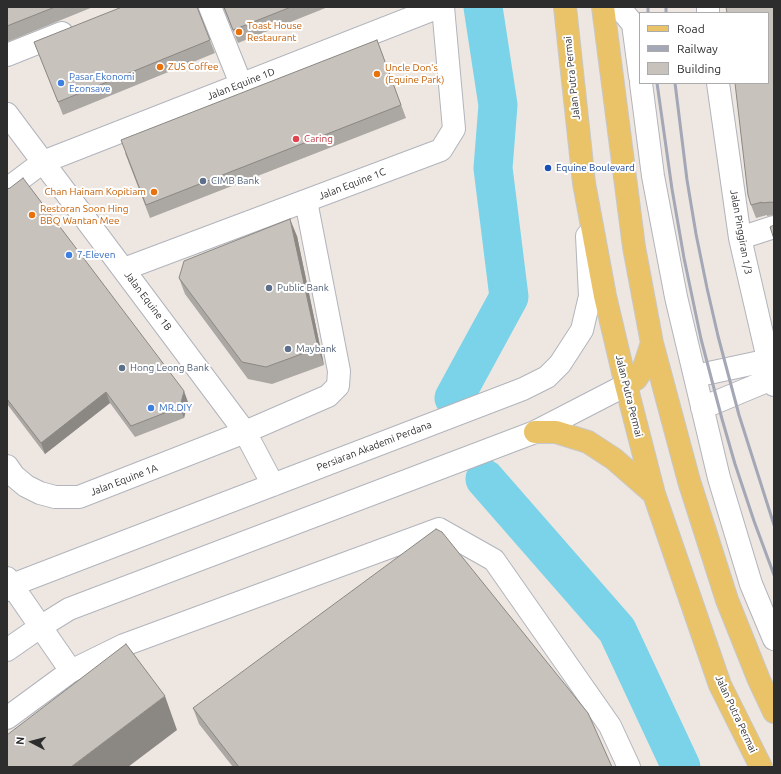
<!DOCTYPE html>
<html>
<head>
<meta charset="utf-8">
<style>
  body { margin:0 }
  #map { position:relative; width:781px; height:774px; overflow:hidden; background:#eee7e1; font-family:Ubuntu,sans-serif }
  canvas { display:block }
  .frame { position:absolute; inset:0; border:8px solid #2d2d2d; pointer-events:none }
  .legend { position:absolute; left:639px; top:12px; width:130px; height:72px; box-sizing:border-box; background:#fff; border:1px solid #ababab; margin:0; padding:5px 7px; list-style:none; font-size:12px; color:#2d2d2d }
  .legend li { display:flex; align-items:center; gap:8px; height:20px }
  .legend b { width:20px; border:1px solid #ababab }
  .north { position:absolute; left:12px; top:722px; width:40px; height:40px; -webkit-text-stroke:3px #fff; paint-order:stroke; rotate:276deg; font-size:11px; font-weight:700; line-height:16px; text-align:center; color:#2d2d2d }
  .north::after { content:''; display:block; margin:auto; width:14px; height:18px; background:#2d2d2d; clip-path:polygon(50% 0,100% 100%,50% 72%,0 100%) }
</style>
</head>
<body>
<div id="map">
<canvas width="781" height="774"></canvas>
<div class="frame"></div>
<ul class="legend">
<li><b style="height:5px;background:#eac369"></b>Road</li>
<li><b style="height:5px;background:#a3a7b6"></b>Railway</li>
<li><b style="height:11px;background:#c7c2bc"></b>Building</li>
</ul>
<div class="north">N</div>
</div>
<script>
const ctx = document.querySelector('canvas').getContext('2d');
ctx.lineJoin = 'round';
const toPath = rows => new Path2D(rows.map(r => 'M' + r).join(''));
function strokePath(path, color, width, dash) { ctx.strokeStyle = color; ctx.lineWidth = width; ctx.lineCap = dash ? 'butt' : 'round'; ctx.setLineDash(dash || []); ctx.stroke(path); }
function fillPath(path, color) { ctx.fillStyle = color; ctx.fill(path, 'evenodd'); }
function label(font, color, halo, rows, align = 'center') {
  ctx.font = font + ' Ubuntu,sans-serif'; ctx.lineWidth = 4; ctx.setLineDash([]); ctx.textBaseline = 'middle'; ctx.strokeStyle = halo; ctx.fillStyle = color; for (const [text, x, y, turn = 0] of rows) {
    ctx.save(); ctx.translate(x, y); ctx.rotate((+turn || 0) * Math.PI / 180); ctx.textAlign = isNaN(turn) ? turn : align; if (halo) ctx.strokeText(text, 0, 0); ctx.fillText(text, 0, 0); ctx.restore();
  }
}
strokePath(toPath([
  [454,398,509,297,493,168,498,105,483,7],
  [485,479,617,630,681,767]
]), '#7ad3e9', 39);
const minor = toPath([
  [210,7,241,84],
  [619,7,633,24,640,76],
  [708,7,708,13],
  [7,55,62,33],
  [641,83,653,176,676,297,719,478,751,584,774,639],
  [718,83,740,238,774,385],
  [7,114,245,432,273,485],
  [7,189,43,162,439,7],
  [740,238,774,227],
  [124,269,441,150,454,129,443,7],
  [695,376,774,359],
  [702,408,774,378],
  [7,466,14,476,26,486,40,493,55,497,79,497,245,432,328,396,338,386,339,371,306,201],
  [7,578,71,671,124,645,439,529,494,560,610,726,629,767],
  [7,590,12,585,90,555,523,389,547,377,560,364,582,330,590,296,587,236],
  [7,650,40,627,69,609,535,432,626,385],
  [7,718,71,671]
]);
const major = toPath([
  [565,7,584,183,605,296,626,385,654,494,720,685,761,767],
  [603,7,634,247,652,343,689,481,727,600,759,680,774,712],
  [626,385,636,379,644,367,652,343],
  [535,432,556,432,588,442,614,459,654,494]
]);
strokePath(minor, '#b1b4bc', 24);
strokePath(major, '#c8c8c8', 24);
strokePath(minor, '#fff', 22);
strokePath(major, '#eac369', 22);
strokePath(toPath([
  [648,7,648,13],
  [666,7,666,13],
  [657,83,672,189,684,258,701,339,722,419,735,464,754,521,774,575],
  [675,83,687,180,696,234,707,288,718,336,739,415,774,525]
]), '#a3a7b6', 3);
fillPath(toPath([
  [7,7,93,7,7,42],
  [223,7,328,7,238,43],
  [774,7,774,215,767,216,767,215,756,218,751,205],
  [198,10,215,53,63,115,34,42],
  [377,40,406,118,150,218,125,153],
  [7,189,188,402,184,418,135,437,110,403,45,454,7,404],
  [297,236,324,365,272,384,248,379,185,294,179,278],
  [193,708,612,767,233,767,199,724]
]), '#aba7a2');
fillPath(toPath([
  [290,219,297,236,324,365,318,348],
  [184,391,188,402,184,418,180,407],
  [106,392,110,403,45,454,41,443],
  [165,696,177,730,128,767,71,767]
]), '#8b8884');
const building = toPath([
  [7,7,55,7,7,26,7,7],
  [122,7,197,7,210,40,58,102,34,42,122,7],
  [224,7,291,7,233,30,224,7],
  [726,7,774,7,774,203,771,202,762,203,762,202,751,205,748,195,735,83,768,83,768,13,727,13,726,7],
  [377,40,401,105,146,205,121,140,377,40],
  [23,178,184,391,180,407,131,426,106,392,41,443,7,399,7,189,10,188,23,178],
  [290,219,318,348,266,367,242,362,179,278,184,261,290,219],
  [774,225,774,239,770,227,774,225],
  [436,529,442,532,588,713,612,767,239,767,193,708,436,529],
  [126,644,165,696,71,767,7,767,7,735,126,644]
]);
fillPath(building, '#c7c2bc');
strokePath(building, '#8b8884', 1);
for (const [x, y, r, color] of [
  [239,32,4,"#e8710a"],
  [160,67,4,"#e8710a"],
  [377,74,4,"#e8710a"],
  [61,83,4,"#3f7fe0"],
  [296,139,4,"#e0444e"],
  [548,168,4,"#1a4fb4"],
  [203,181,4,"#5c6f8a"],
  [154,192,4,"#e8710a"],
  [32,215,4,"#e8710a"],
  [69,255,4,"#3f7fe0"],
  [269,288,4,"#5c6f8a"],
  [288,349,4,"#5c6f8a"],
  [122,368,4,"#5c6f8a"],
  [151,408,4,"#3f7fe0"]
]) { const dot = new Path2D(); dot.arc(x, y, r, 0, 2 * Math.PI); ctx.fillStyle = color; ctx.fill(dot); strokePath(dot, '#fff', 1.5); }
label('10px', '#c56008', '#fff', [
  ["Toast House",247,26],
  ["Restaurant",247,38],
  ["ZUS Coffee",168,67],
  ["Uncle Don's",385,68],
  ["(Equine Park)",385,80],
  ["Chan Hainam Kopitiam",146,192,"right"],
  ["Restoran Soon Hing",40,209],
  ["BBQ Wantan Mee",40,221]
], 'left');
label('10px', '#366cbe', '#fff', [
  ["Pasar Ekonomi",69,77],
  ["Econsave",69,89],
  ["7-Eleven",77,255],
  ["MR.DIY",159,408]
], 'left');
label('10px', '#2d2d2d', '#fff', [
  ["Jalan Putra Permai",572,78,-96],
  ["Jalan Equine 1D",241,84,-21],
  ["Jalan Equine 1C",352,184,-21],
  ["Jalan Pinggiran 1/3",741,232,80],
  ["Jalan Equine 1B",148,301,53],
  ["Jalan Putra Permai",629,396,76],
  ["Persiaran Akademi Perdana",374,446,-21],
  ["Jalan Equine 1A",124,480,-21],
  ["Jalan Putra Permai",736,714,65]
]);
label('10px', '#be3a42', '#fff', [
  ["Caring",304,139]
], 'left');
label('10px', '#164399', '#fff', [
  ["Equine Boulevard",556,168]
], 'left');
label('10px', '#4e5e75', '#fff', [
  ["CIMB Bank",211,181],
  ["Public Bank",277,288],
  ["Maybank",296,349],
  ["Hong Leong Bank",130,368]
], 'left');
</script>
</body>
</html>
